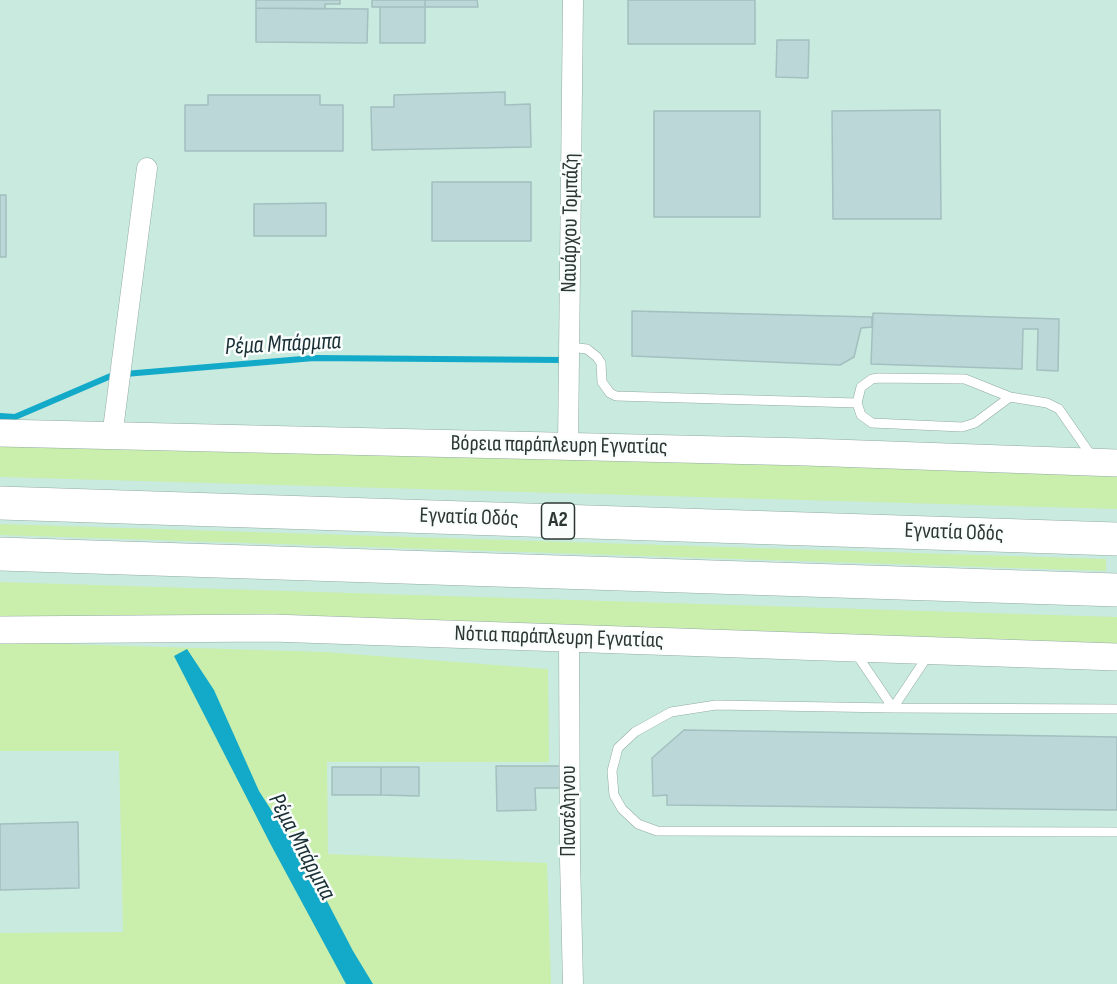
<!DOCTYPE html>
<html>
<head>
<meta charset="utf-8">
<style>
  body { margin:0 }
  canvas { display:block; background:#dcf7ee }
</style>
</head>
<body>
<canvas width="1117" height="984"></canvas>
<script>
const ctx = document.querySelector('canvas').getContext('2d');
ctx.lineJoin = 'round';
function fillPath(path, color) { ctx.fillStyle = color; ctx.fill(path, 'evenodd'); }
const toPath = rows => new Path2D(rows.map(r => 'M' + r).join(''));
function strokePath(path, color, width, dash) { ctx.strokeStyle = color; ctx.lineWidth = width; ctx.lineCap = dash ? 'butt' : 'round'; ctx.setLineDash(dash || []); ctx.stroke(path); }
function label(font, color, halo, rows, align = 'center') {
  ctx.font = font + ' "Sofia Sans Condensed",sans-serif'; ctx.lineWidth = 5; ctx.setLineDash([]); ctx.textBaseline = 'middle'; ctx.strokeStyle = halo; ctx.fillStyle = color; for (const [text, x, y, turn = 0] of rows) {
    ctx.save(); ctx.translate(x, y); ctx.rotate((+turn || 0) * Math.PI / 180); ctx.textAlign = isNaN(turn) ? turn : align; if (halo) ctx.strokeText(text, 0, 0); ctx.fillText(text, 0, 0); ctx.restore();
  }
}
fillPath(toPath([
  [0,0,1117,0,1117,984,0,984]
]), '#c8eadf');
fillPath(toPath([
  [0,445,1117,473,1117,509,0,477],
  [0,524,1106,559,1106,571,0,535],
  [0,582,1117,617,1117,651,0,618],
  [0,642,325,652,548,669,549,762,327,762,328,854,547,863,551,984,0,984,0,933,123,932,119,751,0,751]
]), '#caeeac');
fillPath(toPath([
  [187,649,214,690,259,791,316,880,353,951,373,984,346,984,271,845,174,656]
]), '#13a9c9');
strokePath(toPath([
  [0,416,15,417,113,375,314,358,562,360]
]), '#13a9c9', 6);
const building = toPath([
  [256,0,340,0,340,4,325,4,325,9,256,8,256,0],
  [372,0,425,0,425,7,372,7,372,0],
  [425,0,477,0,478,7,425,7,425,0],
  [628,0,755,0,755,44,628,44,628,0],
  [380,7,425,7,425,43,380,43,380,7],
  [256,8,368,9,367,43,256,42,256,8],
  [777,40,809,40,808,78,776,77,777,40],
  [505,92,505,105,530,104,531,147,372,150,371,107,394,107,394,95,505,92],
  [208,95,320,95,320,105,343,105,343,151,185,151,185,105,208,105,208,95],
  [940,110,941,219,833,219,832,111,940,110],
  [654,111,760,111,760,217,654,217,654,111],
  [432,182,531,182,531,241,432,241,432,182],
  [0,195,6,195,6,257,0,257,0,195],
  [326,203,326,236,254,236,254,204,326,203],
  [632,311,872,317,872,327,861,328,854,357,840,365,632,356,632,311],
  [873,313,1059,319,1058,371,1037,370,1038,329,1023,329,1022,369,871,364,873,313],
  [684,730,1117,737,1117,810,667,805,667,795,653,796,652,758,684,730],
  [496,766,564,766,564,788,535,788,536,810,497,811,496,766],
  [332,767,381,767,381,795,332,795,332,767],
  [381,767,419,767,419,796,381,795,381,767],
  [78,822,79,888,0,890,0,824,78,822]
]);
fillPath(building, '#bbd7d7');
strokePath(building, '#a4bfbf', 1.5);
const lane = toPath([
  [569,347,587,349,597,357,601,363,602,382,610,393,616,396,857,403],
  [1010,397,965,379,879,378,872,379,861,387,857,403,861,415,872,423,962,427,975,423,1010,397,1047,403,1059,409,1093,458],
  [855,652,893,708,929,654],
  [1117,709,893,708,716,705,671,712,635,732,618,748,612,771,614,795,622,809,638,824,657,831,1117,832]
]);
const street = toPath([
  [112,437,147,168],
  [568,446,573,0],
  [569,639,570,859,573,984]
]);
const secondary = toPath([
  [0,433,806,452,1117,463],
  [0,630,272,628,1117,657]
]);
const highway = toPath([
  [0,503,1117,539],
  [0,554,1117,590]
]);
strokePath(lane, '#92aba3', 10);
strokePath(street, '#92aba3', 21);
strokePath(secondary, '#92aba3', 28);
strokePath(highway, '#92aba3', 34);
strokePath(lane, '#fff', 9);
strokePath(street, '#fff', 20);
strokePath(secondary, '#fff', 27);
strokePath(highway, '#fff', 33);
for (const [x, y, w] of [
  [558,521,33]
]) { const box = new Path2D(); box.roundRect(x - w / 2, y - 18, w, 36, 4.5); ctx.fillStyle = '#f9fefd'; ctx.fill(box); strokePath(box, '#2c3733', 1.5); }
label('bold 21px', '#2c3733', null, [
  ["Α2",558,521]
]);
label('22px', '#2c3733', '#f9fefd', [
  ["Ναυάρχου Τομπάζη",571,223,-89],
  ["Βόρεια παράπλευρη Εγνατίας",559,446,1],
  ["Εγνατία Οδός",469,518,2],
  ["Εγνατία Οδός",954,533,2],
  ["Νότια παράπλευρη Εγνατίας",559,638,2],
  ["Πανσέληνου",569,811,-90]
]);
label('italic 24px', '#192e35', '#f9fefd', [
  ["Ρέμα Μπάρμπα",283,345,-3],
  ["Ρέμα Μπάρμπα",301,847,62]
]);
</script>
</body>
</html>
